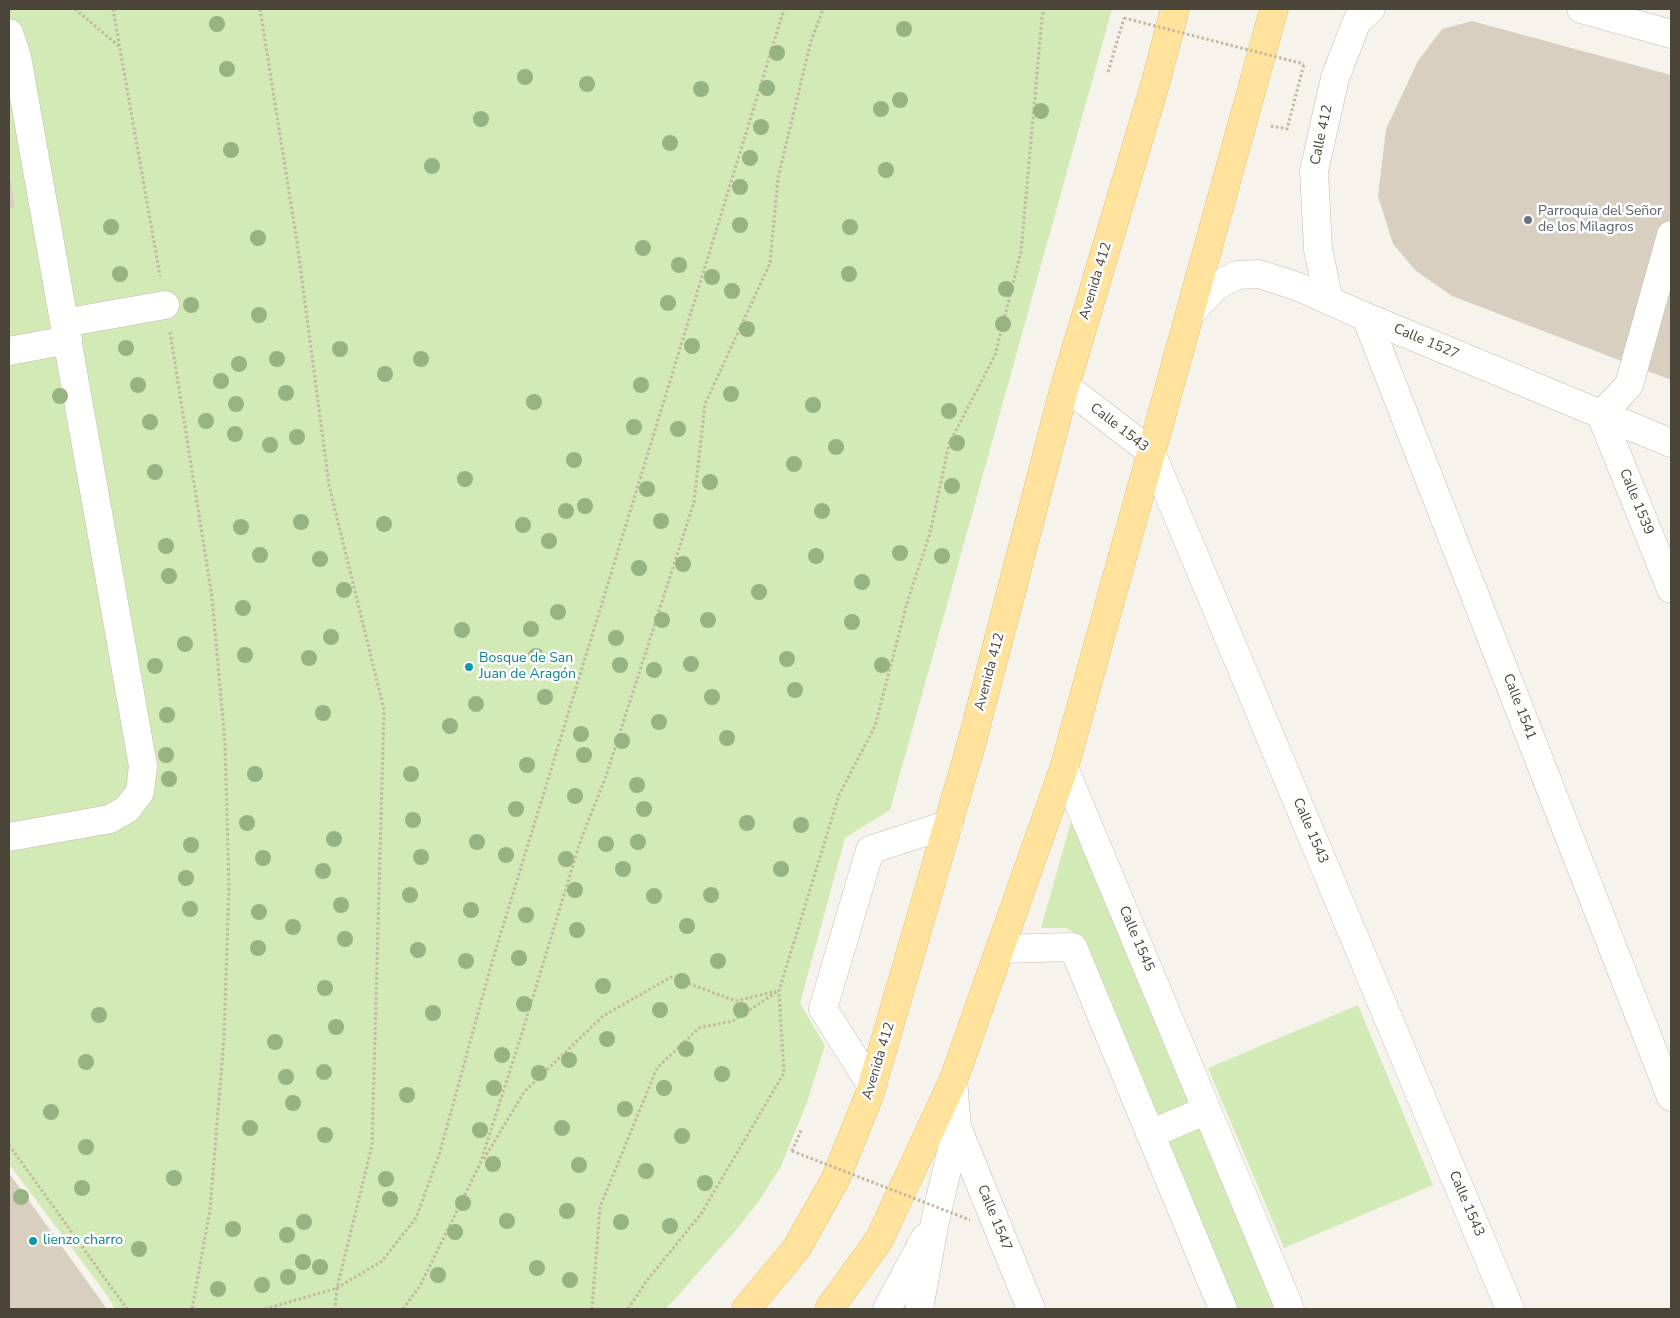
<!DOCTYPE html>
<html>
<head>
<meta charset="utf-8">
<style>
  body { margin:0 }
  #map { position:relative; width:1680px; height:1318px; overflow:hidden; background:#f6f3ec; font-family:"Nunito Sans",sans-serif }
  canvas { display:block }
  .frame { position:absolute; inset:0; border:10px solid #4b4439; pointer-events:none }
</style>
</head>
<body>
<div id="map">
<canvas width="1680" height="1318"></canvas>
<div class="frame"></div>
</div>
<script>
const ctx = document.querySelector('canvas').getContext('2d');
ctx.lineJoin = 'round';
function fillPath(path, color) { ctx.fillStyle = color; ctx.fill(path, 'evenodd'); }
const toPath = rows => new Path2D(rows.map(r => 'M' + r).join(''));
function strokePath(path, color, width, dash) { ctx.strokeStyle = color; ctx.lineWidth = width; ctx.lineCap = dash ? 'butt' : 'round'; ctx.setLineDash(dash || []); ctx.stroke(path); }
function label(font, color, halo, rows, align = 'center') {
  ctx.font = font + ' "Nunito Sans",sans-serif'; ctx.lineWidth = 5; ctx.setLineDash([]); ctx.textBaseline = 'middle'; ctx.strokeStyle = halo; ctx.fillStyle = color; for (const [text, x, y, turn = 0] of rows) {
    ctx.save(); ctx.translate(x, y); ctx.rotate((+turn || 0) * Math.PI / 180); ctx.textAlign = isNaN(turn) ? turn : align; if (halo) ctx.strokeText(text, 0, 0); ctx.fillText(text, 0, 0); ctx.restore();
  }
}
fillPath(toPath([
  [9,9,1112,9,890,810,845,838,800,1003,825,1046,806,1105,781,1166,759,1201,736,1230,666,1309,115,1309,107,1295,9,1164],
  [1074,811,1284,1309,1238,1309,1085,938,1066,928,1041,928],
  [1358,1005,1433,1185,1284,1248,1208,1068]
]), '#d2eab5');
fillPath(toPath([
  [1472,21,1671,75,1671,380,1452,296,1416,271,1393,244,1378,196,1386,129,1418,61,1442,29],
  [9,172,15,207,9,209],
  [9,1173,107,1309,9,1309]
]), '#d8cfc1');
const minor = toPath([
  [1581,9,1671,34],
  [9,33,17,57,143,766,140,792,127,809,110,819,9,837],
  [1671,235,1629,385,1601,415,1671,589],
  [1329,301,1318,249,1314,171,1335,78,1357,21,1371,9],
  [1190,314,1216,286,1237,275,1259,274,1299,287,1366,317,1671,443],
  [1366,317,1671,1097],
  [64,323,165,305],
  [9,351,68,340],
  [1065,386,1151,452,1510,1309],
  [1064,768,1290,1309],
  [1000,949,1073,947,1223,1309],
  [872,1086,823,1009,870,850,949,824],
  [957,1127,1031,1309],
  [1150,1134,1207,1110],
  [887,1309,925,1238],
  [919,1309,935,1221,957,1127,953,1081]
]);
const major = toPath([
  [746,1309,796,1249,835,1180,869,1096,971,745,1065,386,1156,81,1175,9],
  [829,1309,879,1240,953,1081,1064,768,1274,9]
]);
strokePath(minor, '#c2bbae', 29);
strokePath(major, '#e6c16a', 29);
strokePath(toPath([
  [75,9,120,47],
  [113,9,160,276],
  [260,9,297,242,329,485,384,710,372,1145,337,1288,335,1309],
  [1108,72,1124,18],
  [1271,126,1287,129,1304,64],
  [170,332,212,597,225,743,229,887,224,1037,210,1210,192,1309],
  [9,1145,127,1309],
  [792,1151,802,1128],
  [484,1159,524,1092,603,1016,671,977,736,1001,776,991],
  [265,1309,337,1288,382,1261,416,1218,440,1152,492,962,784,9],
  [403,1309,420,1286,480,1164,522,1033,581,839,605,779,694,502,705,404,770,263,778,178,811,41,823,9],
  [592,1309,600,1207,657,1068,699,1028,733,1021,778,991],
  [628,1309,648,1279,701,1214,784,1073,779,991,839,795,875,726,907,603,930,533,949,444,995,355,1021,252,1042,18,1044,9]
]), '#c4b79f', 3, [2.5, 2.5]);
strokePath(minor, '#fff', 28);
strokePath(major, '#ffe39c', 28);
strokePath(toPath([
  [1124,18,1304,64],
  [792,1151,970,1220]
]), '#c4b79f', 3, [2.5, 2.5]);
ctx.fillStyle = '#97b381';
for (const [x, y] of [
  [217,24],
  [904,29],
  [777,53],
  [227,69],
  [525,77],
  [587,84],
  [767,88],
  [701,89],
  [900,100],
  [881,109],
  [1041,111],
  [481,119],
  [761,127],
  [670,143],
  [231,150],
  [750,158],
  [432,166],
  [886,170],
  [740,187],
  [740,225],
  [111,227],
  [850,227],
  [258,238],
  [643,248],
  [679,265],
  [120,274],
  [849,274],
  [712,277],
  [1006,289],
  [732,291],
  [668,303],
  [191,305],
  [259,315],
  [1003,324],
  [747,329],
  [692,346],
  [126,348],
  [340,349],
  [277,359],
  [421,359],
  [239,364],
  [385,374],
  [221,381],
  [138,385],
  [641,385],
  [286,393],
  [731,394],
  [60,396],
  [534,402],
  [236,404],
  [813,405],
  [949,411],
  [206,421],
  [150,422],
  [634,427],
  [678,429],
  [235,434],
  [297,437],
  [957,443],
  [270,445],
  [836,447],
  [574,460],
  [794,464],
  [155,472],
  [465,479],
  [710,482],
  [952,486],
  [647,489],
  [585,506],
  [566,511],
  [822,511],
  [661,521],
  [301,522],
  [384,524],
  [523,525],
  [241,527],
  [549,541],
  [166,546],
  [900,553],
  [260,555],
  [816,556],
  [942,556],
  [320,559],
  [683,564],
  [639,568],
  [169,576],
  [862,582],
  [344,590],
  [759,592],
  [243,608],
  [558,612],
  [662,620],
  [708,620],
  [852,622],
  [531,629],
  [462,630],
  [331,637],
  [616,638],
  [185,644],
  [245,655],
  [536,656],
  [309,658],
  [787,659],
  [691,664],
  [620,665],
  [882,665],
  [155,666],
  [654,670],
  [795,690],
  [545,697],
  [712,697],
  [476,704],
  [323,713],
  [167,715],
  [659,722],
  [450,726],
  [581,734],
  [727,738],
  [622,741],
  [166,755],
  [584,755],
  [527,765],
  [255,774],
  [411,774],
  [169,779],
  [637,785],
  [575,796],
  [516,809],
  [644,809],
  [413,820],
  [247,823],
  [747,823],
  [801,825],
  [334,839],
  [477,842],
  [638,842],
  [606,844],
  [191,845],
  [506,855],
  [421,857],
  [263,858],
  [566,859],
  [623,869],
  [781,869],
  [323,871],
  [186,878],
  [575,890],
  [410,895],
  [711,895],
  [654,896],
  [341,905],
  [190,909],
  [471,910],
  [259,912],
  [526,915],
  [687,926],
  [293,927],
  [577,930],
  [345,939],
  [258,948],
  [418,950],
  [519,958],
  [466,961],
  [718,961],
  [682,981],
  [603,986],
  [325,988],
  [524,1004],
  [660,1010],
  [741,1010],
  [433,1013],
  [99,1015],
  [336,1027],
  [607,1039],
  [275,1042],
  [686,1049],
  [502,1055],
  [569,1060],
  [86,1062],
  [324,1072],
  [539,1073],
  [722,1074],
  [286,1077],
  [494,1088],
  [664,1088],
  [407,1095],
  [293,1103],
  [625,1109],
  [51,1112],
  [250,1128],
  [562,1128],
  [480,1130],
  [325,1135],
  [682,1136],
  [86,1147],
  [493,1164],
  [579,1165],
  [646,1171],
  [174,1178],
  [386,1179],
  [705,1183],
  [82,1188],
  [21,1197],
  [390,1199],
  [463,1203],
  [567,1211],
  [507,1221],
  [304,1222],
  [621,1222],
  [670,1226],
  [233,1229],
  [455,1232],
  [287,1235],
  [139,1249],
  [303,1262],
  [320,1267],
  [537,1268],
  [438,1275],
  [288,1277],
  [570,1280],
  [262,1285],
  [218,1289]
]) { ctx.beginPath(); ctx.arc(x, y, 8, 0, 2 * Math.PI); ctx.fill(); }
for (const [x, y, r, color] of [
  [1528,220,5,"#6b7280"],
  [469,667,5,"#0f9aa8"],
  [33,1241,5,"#0f9aa8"]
]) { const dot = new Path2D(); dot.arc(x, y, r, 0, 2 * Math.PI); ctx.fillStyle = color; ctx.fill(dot); strokePath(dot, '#fff', 2); }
label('14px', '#4b4439', '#fff', [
  ["Calle 412",1322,135,-78],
  ["Avenida 412",1096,281,-73],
  ["Calle 1527",1426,342,23],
  ["Calle 1543",1119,428,38],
  ["Calle 1539",1636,502,68],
  ["Avenida 412",990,672,-75],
  ["Calle 1541",1519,707,69],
  ["Calle 1543",1310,831,67],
  ["Calle 1545",1136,939,67],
  ["Avenida 412",879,1061,-73],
  ["Calle 1543",1466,1204,67],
  ["Calle 1547",994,1218,68]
]);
label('14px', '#5b616d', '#fff', [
  ["Parroquia del Señor",1538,212],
  ["de los Milagros",1538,228]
], 'left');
label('14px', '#0d838f', '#fff', [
  ["Bosque de San",479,659],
  ["Juan de Aragón",479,675],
  ["lienzo charro",43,1241]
], 'left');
</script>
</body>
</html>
